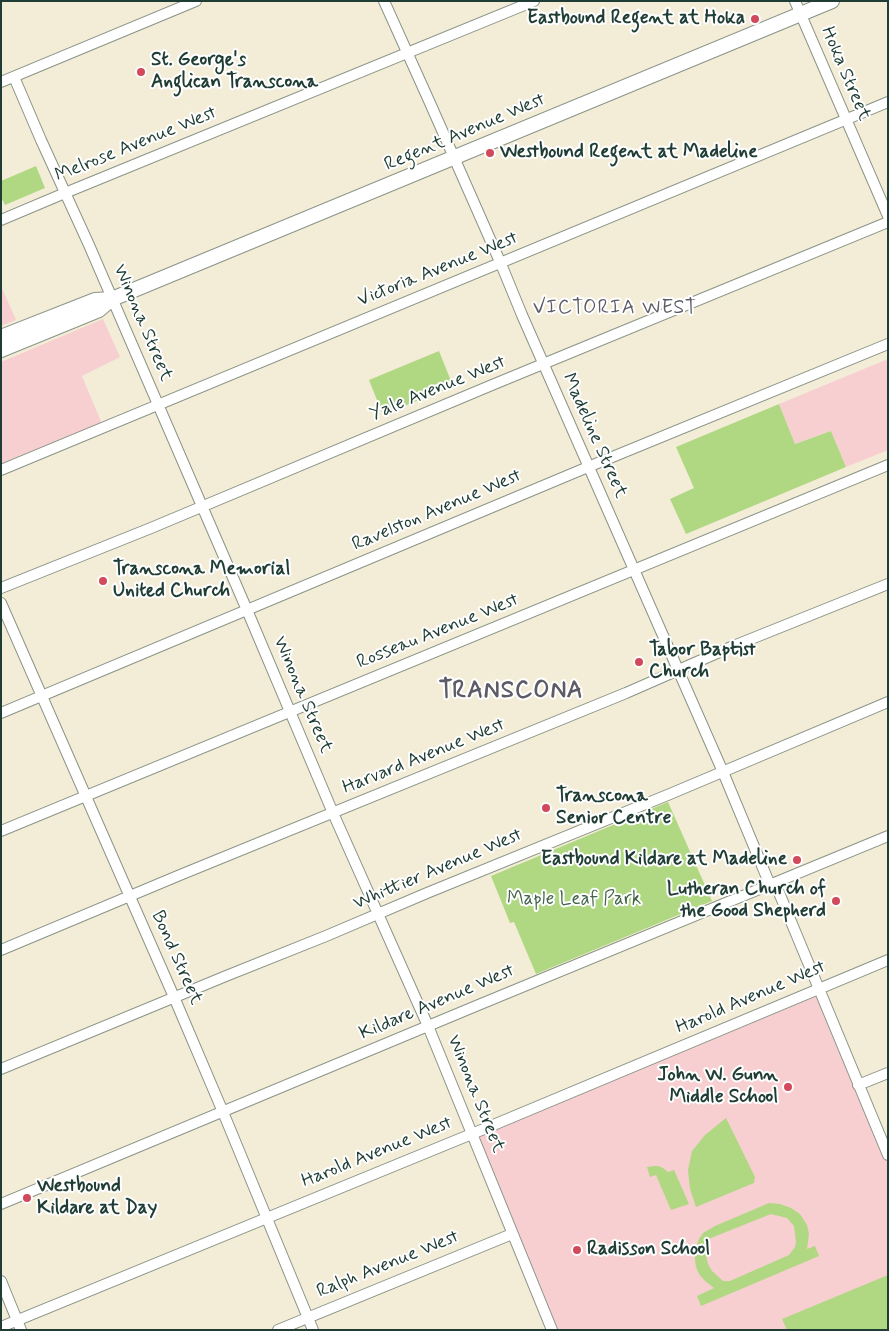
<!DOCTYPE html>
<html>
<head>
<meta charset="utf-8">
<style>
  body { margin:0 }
  #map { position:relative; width:889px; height:1331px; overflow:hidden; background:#f3ecd7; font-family:Mynerve,sans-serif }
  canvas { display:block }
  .frame { position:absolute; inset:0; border:2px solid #1f3d34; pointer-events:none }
</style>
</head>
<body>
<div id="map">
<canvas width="889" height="1331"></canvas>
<div class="frame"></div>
</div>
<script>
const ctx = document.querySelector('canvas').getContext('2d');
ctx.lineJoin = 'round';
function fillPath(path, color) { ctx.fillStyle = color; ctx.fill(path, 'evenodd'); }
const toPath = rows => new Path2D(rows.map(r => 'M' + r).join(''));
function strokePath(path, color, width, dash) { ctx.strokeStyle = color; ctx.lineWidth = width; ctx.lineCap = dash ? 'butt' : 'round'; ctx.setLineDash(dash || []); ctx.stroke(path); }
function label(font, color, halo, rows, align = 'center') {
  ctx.font = font + ' Mynerve,sans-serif'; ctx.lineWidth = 4; ctx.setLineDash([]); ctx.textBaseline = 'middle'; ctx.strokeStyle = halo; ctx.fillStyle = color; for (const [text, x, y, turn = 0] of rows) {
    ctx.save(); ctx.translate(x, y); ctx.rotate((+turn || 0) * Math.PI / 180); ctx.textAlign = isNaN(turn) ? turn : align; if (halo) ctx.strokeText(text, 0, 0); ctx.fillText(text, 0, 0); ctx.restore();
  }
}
fillPath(toPath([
  [1,286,16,320,1,326],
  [103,319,120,357,82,376,102,424,1,468,1,362],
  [888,359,888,450,846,467,831,431,795,444,779,404],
  [818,989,888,1155,888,1330,552,1330,472,1133]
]), '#f7cfd1');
fillPath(toPath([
  [36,166,45,188,5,205,1,197,1,181],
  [439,351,453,386,383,415,369,380],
  [779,404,795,444,831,431,846,467,686,534,670,499,694,488,676,447],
  [668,802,712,901,536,974,514,922,510,923,491,876],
  [726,1118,755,1177,754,1183,696,1207,690,1189,688,1170,692,1151,705,1135],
  [654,1166,658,1166,663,1168,668,1172,674,1170,689,1204,671,1210,656,1175,650,1177,647,1167],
  [769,1203,780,1204,791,1208,800,1214,807,1225,809,1234,807,1249,815,1246,819,1256,701,1306,697,1296,714,1288,704,1280,699,1274,696,1267,694,1252,699,1239,703,1233,715,1226],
  [771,1214,787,1218,794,1226,796,1242,795,1247,789,1255,730,1281,723,1281,712,1271,708,1264,706,1256,706,1249,708,1242,711,1238],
  [888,1275,888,1330,787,1330,782,1319]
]), '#b0d882');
const minor = toPath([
  [384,1,430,103,501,264,522,315,723,772,770,885],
  [795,1,888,216],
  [14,77,41,140,89,245,247,610,333,813,428,1026,552,1330],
  [1,82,196,1],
  [1,220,65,193,534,1],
  [1,470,888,102],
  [1,588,151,528,492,385,888,222],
  [1,603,174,997,223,1112,313,1330],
  [1,713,588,467,888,344],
  [1,831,888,465],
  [775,883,888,1155],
  [1,950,180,875,626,693,731,647,888,584],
  [1,1069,226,976,326,936,427,893,670,794,888,702],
  [858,1085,888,1073],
  [1,1204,476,1006,888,836],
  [1,1281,21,1330],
  [1,1327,479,1131,888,960],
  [278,1330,512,1234]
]);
const major = toPath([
  [1,337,95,300,112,299],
  [1,350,99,310,112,299,832,1]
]);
strokePath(minor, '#899486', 12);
strokePath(major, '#899486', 16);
strokePath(minor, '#fff', 10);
strokePath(major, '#fff', 14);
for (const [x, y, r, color] of [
  [755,19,5,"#d1495b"],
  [141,72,5,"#d1495b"],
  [490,153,5,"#d1495b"],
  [103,581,5,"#d1495b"],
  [639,662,5,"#d1495b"],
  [546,808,5,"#d1495b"],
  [797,860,5,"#d1495b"],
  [836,901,5,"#d1495b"],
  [788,1087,5,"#d1495b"],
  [27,1198,5,"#d1495b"],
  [577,1250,5,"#d1495b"]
]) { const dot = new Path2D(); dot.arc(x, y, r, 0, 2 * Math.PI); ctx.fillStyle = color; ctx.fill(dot); strokePath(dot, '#fff', 2); }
label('bold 19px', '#1f3d34', '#fff', [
  ["Eastbound Regent at Hoka",745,19,"right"],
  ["St. George's",151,61],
  ["Anglican Transcona",151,83],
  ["Westbound Regent at Madeline",500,153],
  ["Transcona Memorial",113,570],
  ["United Church",113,592],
  ["Tabor Baptist",649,651],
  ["Church",649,673],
  ["Transcona",556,797],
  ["Senior Centre",556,819],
  ["Eastbound Kildare at Madeline",787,860,"right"],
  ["Lutheran Church of",826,890,"right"],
  ["the Good Shepherd",826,912,"right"],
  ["John W. Gunn",778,1076,"right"],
  ["Middle School",778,1098,"right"],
  ["Westbound",37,1187],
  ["Kildare at Day",37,1209],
  ["Radisson School",587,1250]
], 'left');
label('19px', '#1f3d34', '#fff', [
  ["Hoka Street",845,74,67],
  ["Regent Avenue West",465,133,-23],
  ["Melrose Avenue West",136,145,-22],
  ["Victoria Avenue West",438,270,-22],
  ["Winona Street",142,323,67],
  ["Yale Avenue West",438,389,-22],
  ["Madeline Street",594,436,66],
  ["Ravelston Avenue West",437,511,-23],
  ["Rosseau Avenue West",438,632,-22],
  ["Winona Street",302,695,67],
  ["Harvard Avenue West",424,757,-22],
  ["Whittier Avenue West",438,870,-23],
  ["Bond Street",176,958,66],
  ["Harold Avenue West",751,998,-23],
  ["Kildare Avenue West",437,1003,-23],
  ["Winona Street",475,1094,68],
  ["Harold Avenue West",377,1153,-22],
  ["Ralph Avenue West",388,1265,-22]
]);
label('19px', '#436448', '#fff', [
  ["Maple Leaf Park",574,900]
]);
ctx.letterSpacing = '1px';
label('20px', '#5d5b66', '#fff', [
  ["VICTORIA WEST",615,309]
]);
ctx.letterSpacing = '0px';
ctx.letterSpacing = '1px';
label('bold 24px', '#5d5b66', '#fff', [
  ["TRANSCONA",511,692]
]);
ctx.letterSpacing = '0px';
</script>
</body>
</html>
